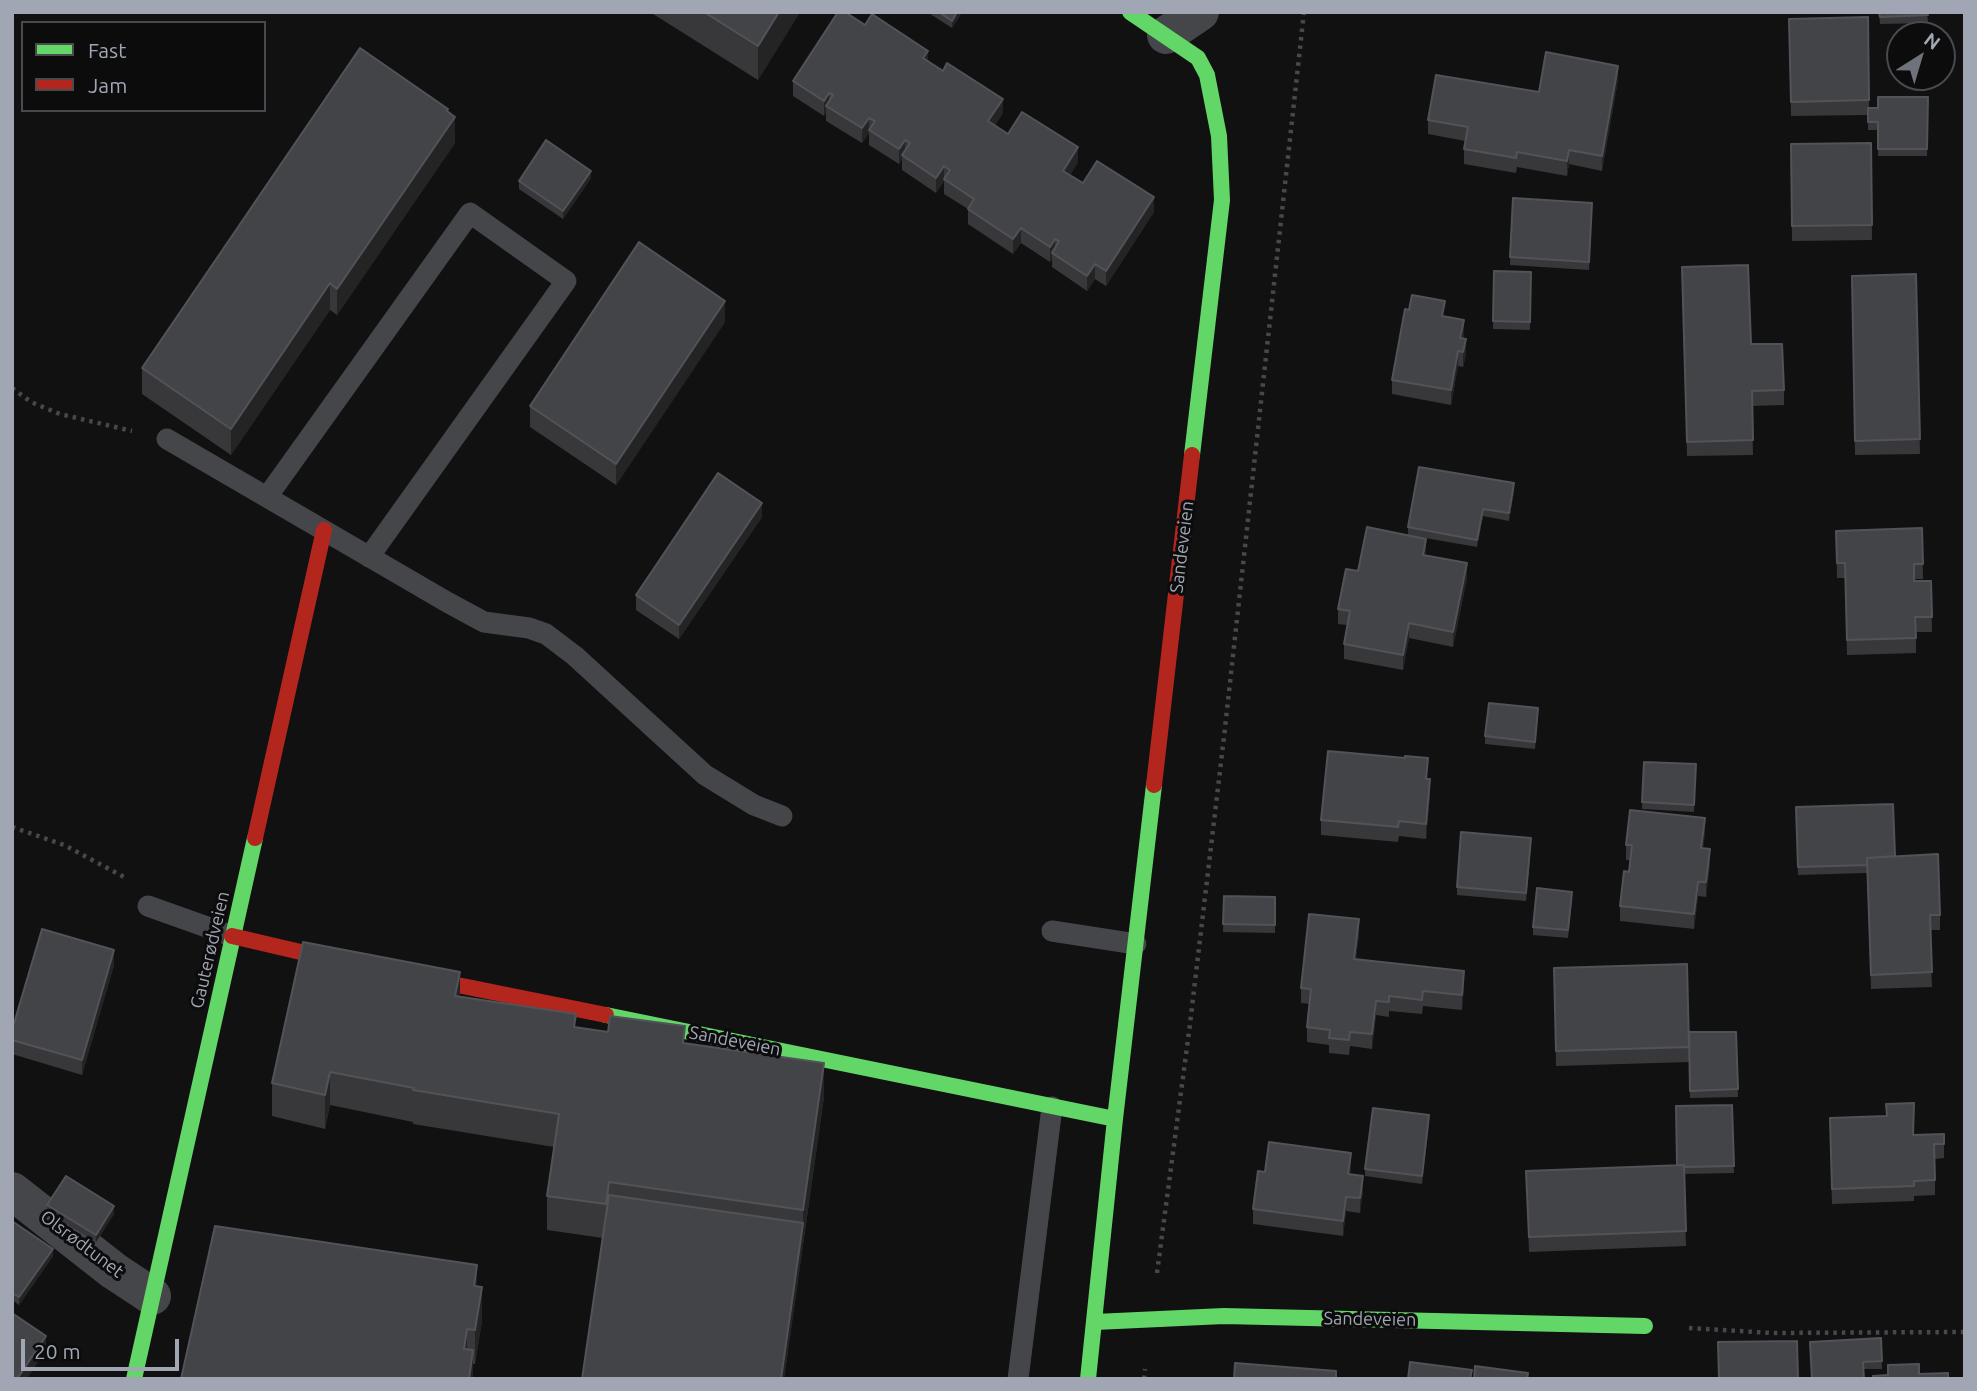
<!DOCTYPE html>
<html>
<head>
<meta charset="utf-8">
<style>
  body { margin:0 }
  #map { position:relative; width:1977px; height:1391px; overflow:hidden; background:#111112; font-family:Ubuntu,sans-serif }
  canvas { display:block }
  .frame { position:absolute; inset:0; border:14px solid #a1a6b4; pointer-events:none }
  .legend { position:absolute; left:21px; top:21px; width:245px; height:91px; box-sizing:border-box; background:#0c0c0d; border:2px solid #484a50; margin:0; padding:9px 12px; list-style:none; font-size:21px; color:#a1a6b4 }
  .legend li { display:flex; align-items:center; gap:14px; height:35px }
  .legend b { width:35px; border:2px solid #484a50 }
  .north { position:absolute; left:1886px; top:21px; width:70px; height:70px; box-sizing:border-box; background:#0c0c0d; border:2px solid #484a50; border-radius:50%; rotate:37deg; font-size:19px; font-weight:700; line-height:28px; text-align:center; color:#a1a6b4 }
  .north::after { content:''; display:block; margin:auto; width:24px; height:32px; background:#6f727b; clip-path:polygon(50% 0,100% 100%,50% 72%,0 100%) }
  .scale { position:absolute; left:21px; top:1339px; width:158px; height:32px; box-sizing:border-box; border:4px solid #a1a6b4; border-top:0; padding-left:9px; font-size:21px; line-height:24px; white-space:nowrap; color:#a1a6b4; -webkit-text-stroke:5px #0c0c0d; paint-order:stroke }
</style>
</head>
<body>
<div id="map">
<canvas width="1977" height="1391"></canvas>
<div class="frame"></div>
<ul class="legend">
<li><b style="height:9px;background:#63d668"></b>Fast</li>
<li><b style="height:9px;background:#b3261e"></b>Jam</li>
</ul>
<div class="north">N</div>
<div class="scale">20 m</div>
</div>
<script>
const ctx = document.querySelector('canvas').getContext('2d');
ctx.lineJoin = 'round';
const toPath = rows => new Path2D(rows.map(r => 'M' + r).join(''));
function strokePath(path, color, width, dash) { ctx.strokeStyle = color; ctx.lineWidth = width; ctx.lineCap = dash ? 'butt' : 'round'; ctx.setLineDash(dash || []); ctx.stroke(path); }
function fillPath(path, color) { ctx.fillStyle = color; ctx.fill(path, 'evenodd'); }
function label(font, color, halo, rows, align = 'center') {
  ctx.font = font + ' Ubuntu,sans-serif'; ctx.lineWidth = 6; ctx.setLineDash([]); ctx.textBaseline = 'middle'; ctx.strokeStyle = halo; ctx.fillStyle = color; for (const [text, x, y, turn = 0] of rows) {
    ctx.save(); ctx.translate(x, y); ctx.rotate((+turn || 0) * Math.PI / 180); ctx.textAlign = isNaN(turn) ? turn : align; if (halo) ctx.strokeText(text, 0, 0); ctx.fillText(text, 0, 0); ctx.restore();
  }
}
strokePath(toPath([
  [12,388,31,402,60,414,132,431],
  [12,827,64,845,126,878],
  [1157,1273,1189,1032,1224,737,1304,12],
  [1689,1328,1771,1333,1965,1332],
  [1144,1379,1145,1369]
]), '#47484c', 4.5, [3.5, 5]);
strokePath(toPath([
  [167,439,447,602,484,622,529,628,546,634,575,656,705,775,754,805,782,816],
  [267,497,470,213,566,281,369,557],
  [148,906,232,936],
  [1052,931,1136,944],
  [1018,1379,1052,1107]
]), '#45464a', 21);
strokePath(toPath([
  [1166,35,1200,12],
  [12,1191,114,1271,152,1296]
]), '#45464a', 38);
strokePath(toPath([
  [1130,12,1198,58,1207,75,1219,136,1222,200,1192,455],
  [606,1015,1115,1119],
  [1095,1322,1224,1316,1645,1326],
  [134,1379,255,838],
  [1088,1379,1115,1119,1154,785]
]), '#63d668', 16);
strokePath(toPath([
  [1154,785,1192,455],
  [255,838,324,530],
  [232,936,352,964],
  [408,975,606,1015]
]), '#b3261e', 16);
fillPath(toPath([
  [650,12,800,12,758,80],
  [927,12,962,12,952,28],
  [1879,12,1927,12,1928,23,1880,24],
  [1868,17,1869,108,1878,108,1928,97,1927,156,1878,156,1878,130,1868,130,1868,115,1791,116,1789,19],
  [928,61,1003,113,995,125,1008,134,1078,162,1070,175,1083,183,1154,212,1106,286,1095,279,1087,291,1052,267,1052,259,1050,262,1021,243,1013,254,968,224,968,209,944,194,944,181,936,193,902,170,902,159,899,164,869,145,869,133,862,143,826,121,826,112,824,116,793,96,793,81],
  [1618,80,1602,171,1569,164,1567,176,1517,167,1516,173,1464,164,1464,149,1465,141,1428,134,1428,120,1539,92],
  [448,112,455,143,337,315,330,310,231,455,142,394,142,368],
  [1871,143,1872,240,1792,241,1791,144],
  [591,178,563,219,519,189,519,181],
  [1592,203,1589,270,1510,265,1510,257],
  [1494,271,1531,272,1530,330,1493,329],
  [1916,274,1920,454,1855,455,1852,276],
  [1682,281,1751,344,1784,390,1784,405,1752,406,1753,455,1687,456],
  [1445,316,1464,335,1463,339,1466,354,1463,367,1458,366,1451,405,1392,394,1392,380],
  [725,322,616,485,530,427,530,406],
  [1514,491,1509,521,1483,516,1477,547,1408,535,1408,527],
  [762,517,679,639,636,610,636,595],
  [1922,528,1923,579,1914,579,1914,581,1931,581,1932,632,1916,632,1916,653,1847,655,1845,578,1837,578,1836,531],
  [1426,555,1467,578,1453,647,1409,638,1403,670,1344,659,1344,644,1347,625,1338,624,1338,609,1358,571],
  [1538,716,1535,749,1485,744,1485,736],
  [1644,762,1696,764,1694,812,1642,809],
  [1427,779,1430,794,1426,839,1399,836,1398,842,1321,835,1321,820],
  [1796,807,1895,856,1940,915,1940,930,1930,930,1932,987,1871,989,1867,873,1798,875],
  [1705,833,1703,848,1710,864,1706,897,1698,896,1694,929,1620,921,1620,906,1629,872,1630,860,1626,860,1626,845],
  [1531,846,1526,901,1457,895,1457,887],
  [1224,896,1275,897,1275,933,1223,932],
  [1572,900,1568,938,1533,935,1533,927],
  [1359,934,1356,959,1464,985,1462,1010,1423,1006,1422,1014,1389,1011,1389,1017,1376,1015,1372,1049,1350,1046,1349,1055,1329,1053,1329,1045,1307,1042,1307,1027,1310,1004,1301,1003,1301,988],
  [114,965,82,1075,12,1054,12,1030],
  [1554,968,1689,1039,1736,1032,1738,1097,1690,1098,1689,1053,1689,1062,1556,1066],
  [460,997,576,1027,685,1043,824,1097,784,1379,582,1379,603,1238,547,1230,547,1196,554,1147,413,1124,413,1122,330,1105,325,1129,272,1116,272,1083],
  [1732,1105,1734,1173,1684,1174,1686,1246,1529,1252,1526,1171,1677,1165],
  [1429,1123,1422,1184,1365,1176,1365,1169],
  [1830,1133,1913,1135,1944,1144,1944,1158,1935,1159,1935,1195,1914,1196,1914,1201,1832,1204],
  [1351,1168,1350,1174,1363,1191,1360,1213,1346,1211,1343,1236,1253,1224,1253,1209,1265,1172],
  [47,1205,114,1214,96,1242,47,1212],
  [12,1221,53,1256,19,1305,12,1300],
  [477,1286,482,1321,475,1364,473,1364,473,1379,181,1379],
  [1881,1338,1882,1369,1864,1369,1812,1379]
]), '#38383b');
fillPath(toPath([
  [779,12,800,12,758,80,758,46],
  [957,12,962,12,952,28,952,21],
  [928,51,928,66,923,58],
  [1618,66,1618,80,1602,171,1602,156],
  [829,93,829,107,826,106,826,112,824,116,824,101],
  [1003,99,1003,113,988,136,988,121],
  [448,109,448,126,455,117,455,143,337,315,337,289],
  [869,118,869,133,862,143,862,128],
  [905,140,905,155,902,155,902,159,899,164,899,149],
  [1078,147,1078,162,1063,185,1063,171],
  [1569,150,1569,164,1567,176,1567,161],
  [944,166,944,181,936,193,936,178],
  [591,171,591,178,563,219,563,211],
  [1154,197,1154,212,1106,286,1106,271],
  [1021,228,1021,243,1013,254,1013,239],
  [1055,239,1055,254,1052,253,1052,259,1050,262,1050,247],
  [1095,264,1095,279,1087,291,1087,276],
  [330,283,330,310,231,455,231,429],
  [725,301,725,322,616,485,616,464],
  [1464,320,1464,335,1460,353,1460,338],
  [1466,339,1466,354,1463,367,1463,352],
  [1458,351,1458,366,1451,405,1451,390],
  [1514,483,1514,491,1509,521,1509,513],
  [762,503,762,517,679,639,679,625],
  [1483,509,1483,516,1477,547,1477,540],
  [1426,539,1426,554,1423,570,1423,555],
  [1467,563,1467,578,1453,647,1453,632],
  [1409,623,1409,638,1403,670,1403,655],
  [1430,779,1430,794,1426,839,1426,824],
  [1705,818,1705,833,1701,863,1701,848],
  [1710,849,1710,864,1706,897,1706,882],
  [1698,882,1698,896,1694,929,1694,914],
  [1359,919,1359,934,1354,974,1354,959],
  [114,950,114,965,82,1075,82,1060],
  [1464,971,1464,985,1462,1010,1462,995],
  [460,972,460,1005,455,996],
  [1376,1001,1376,1015,1372,1049,1372,1034],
  [824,1063,824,1097,784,1379,781,1379,803,1223,803,1210],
  [330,1072,330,1105,325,1129,325,1095],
  [1429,1115,1429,1123,1422,1184,1422,1176],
  [1351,1153,1351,1168,1348,1189,1348,1174],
  [1363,1176,1363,1191,1360,1213,1360,1198],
  [1346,1197,1346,1211,1343,1236,1343,1221],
  [114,1206,114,1214,96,1242,96,1235],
  [53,1249,53,1256,19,1305,19,1297],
  [477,1265,477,1298,474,1286],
  [482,1287,482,1321,475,1364,475,1330],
  [467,1329,467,1363,464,1349],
  [46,1336,46,1350,27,1379,17,1379],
  [473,1350,473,1379,469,1379]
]), '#242425');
const building = toPath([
  [704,12,779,12,758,46,704,12],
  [838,12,845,12,865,25,872,14,928,51,923,58,943,71,947,63,1003,99,988,121,1008,134,1022,112,1078,147,1063,171,1083,183,1097,161,1154,197,1106,271,1095,264,1087,276,1052,253,1059,241,1055,239,1050,247,1021,228,1013,239,968,209,974,199,944,179,950,170,944,166,936,178,902,155,910,143,905,140,899,149,869,130,875,121,869,118,862,128,826,106,833,95,829,93,824,101,793,81,838,12],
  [939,12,957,12,952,21,939,12],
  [1879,12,1927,12,1928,15,1880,17,1879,12],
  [1868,17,1869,100,1791,102,1789,19,1868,17],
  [360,48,448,109,447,111,455,117,337,289,330,283,231,429,142,368,360,48],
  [1546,52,1618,66,1602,156,1569,150,1567,161,1517,152,1516,158,1464,149,1468,127,1428,120,1436,75,1539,92,1546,52],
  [1878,97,1928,97,1927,149,1878,149,1878,122,1868,122,1868,108,1878,108,1878,97],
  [546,140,591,171,563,211,519,181,546,140],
  [1871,143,1872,225,1792,226,1791,144,1871,143],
  [1513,198,1592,203,1589,262,1510,257,1513,198],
  [639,242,725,301,616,464,530,406,639,242],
  [1748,265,1751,344,1782,344,1784,390,1752,391,1753,440,1687,442,1682,267,1748,265],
  [1494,271,1531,272,1530,322,1493,321,1494,271],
  [1916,274,1920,439,1855,441,1852,276,1916,274],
  [1412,295,1445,301,1442,316,1464,320,1460,338,1466,339,1463,352,1458,351,1451,390,1392,380,1405,309,1409,310,1412,295],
  [1419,467,1514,483,1509,513,1483,509,1477,540,1408,527,1419,467],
  [718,473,762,503,679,625,636,595,718,473],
  [1367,527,1426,539,1423,555,1467,563,1453,632,1409,623,1403,655,1344,644,1350,611,1338,609,1346,569,1358,571,1367,527],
  [1922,528,1923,564,1914,564,1914,581,1931,581,1932,617,1915,617,1916,638,1847,640,1845,563,1837,563,1836,531,1922,528],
  [1489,703,1538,708,1535,742,1485,736,1489,703],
  [1328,751,1405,758,1405,756,1428,758,1426,779,1430,779,1426,824,1399,821,1398,827,1321,820,1328,751],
  [1644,762,1696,764,1694,805,1642,802,1644,762],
  [1893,804,1895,856,1867,858,1867,865,1798,867,1796,807,1893,804],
  [1630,810,1705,818,1701,848,1710,849,1706,882,1698,882,1694,914,1620,906,1624,871,1629,872,1632,845,1626,845,1630,810],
  [1461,832,1531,838,1526,893,1457,887,1461,832],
  [1938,854,1940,915,1930,915,1932,972,1871,975,1867,858,1938,854],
  [1537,888,1572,892,1568,930,1533,927,1537,888],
  [1224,896,1275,897,1275,925,1223,924,1224,896],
  [1309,914,1359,919,1354,959,1464,971,1462,995,1423,991,1422,1000,1389,996,1389,1002,1376,1001,1372,1034,1350,1032,1349,1040,1329,1038,1330,1030,1307,1027,1311,989,1301,988,1309,914],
  [42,929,114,950,82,1060,12,1040,12,1030,42,929],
  [303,942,460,972,455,996,576,1014,574,1027,608,1032,610,1016,685,1026,683,1043,824,1063,803,1210,609,1182,606,1204,547,1196,559,1114,413,1090,414,1088,330,1072,325,1095,272,1083,303,942],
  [1687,964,1689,1047,1556,1051,1554,968,1687,964],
  [1689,1032,1736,1032,1738,1089,1690,1091,1689,1032],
  [1914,1103,1913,1135,1944,1134,1944,1144,1934,1144,1935,1180,1914,1181,1914,1186,1832,1189,1830,1118,1887,1116,1886,1104,1914,1103],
  [1732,1105,1734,1166,1684,1167,1684,1165,1677,1165,1676,1106,1732,1105],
  [1373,1108,1429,1115,1422,1176,1365,1169,1373,1108],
  [1269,1142,1351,1153,1348,1174,1363,1176,1360,1198,1346,1197,1343,1221,1253,1209,1258,1171,1265,1172,1269,1142],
  [1684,1165,1686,1231,1529,1237,1526,1171,1684,1165],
  [66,1176,114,1206,96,1235,47,1205,66,1176],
  [609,1195,803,1223,781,1379,582,1379,609,1195],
  [12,1221,53,1249,19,1297,12,1293,12,1221],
  [215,1226,477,1265,474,1286,482,1287,475,1330,467,1329,464,1349,473,1350,469,1379,181,1379,215,1226],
  [12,1313,46,1336,17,1379,12,1379,12,1313],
  [1881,1338,1882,1361,1863,1362,1864,1379,1812,1379,1810,1342,1881,1338],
  [1797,1341,1798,1379,1719,1379,1718,1342,1797,1341],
  [1410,1362,1472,1370,1470,1379,1408,1379,1410,1362],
  [1235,1363,1336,1371,1336,1379,1234,1379,1235,1363],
  [1919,1364,1919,1374,1948,1373,1948,1379,1873,1379,1873,1376,1888,1375,1888,1365,1919,1364],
  [1475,1366,1528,1373,1527,1379,1474,1379,1475,1366]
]);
fillPath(building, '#434448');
strokePath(building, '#525359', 2);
label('18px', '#a1a6b4', '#0c0c0d', [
  ["Sandeveien",1182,547,-83],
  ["Gauterødveien",210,950,-77],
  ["Sandeveien",735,1041,11],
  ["Olsrødtunet",82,1244,37],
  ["Sandeveien",1370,1319,1]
]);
</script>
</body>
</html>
